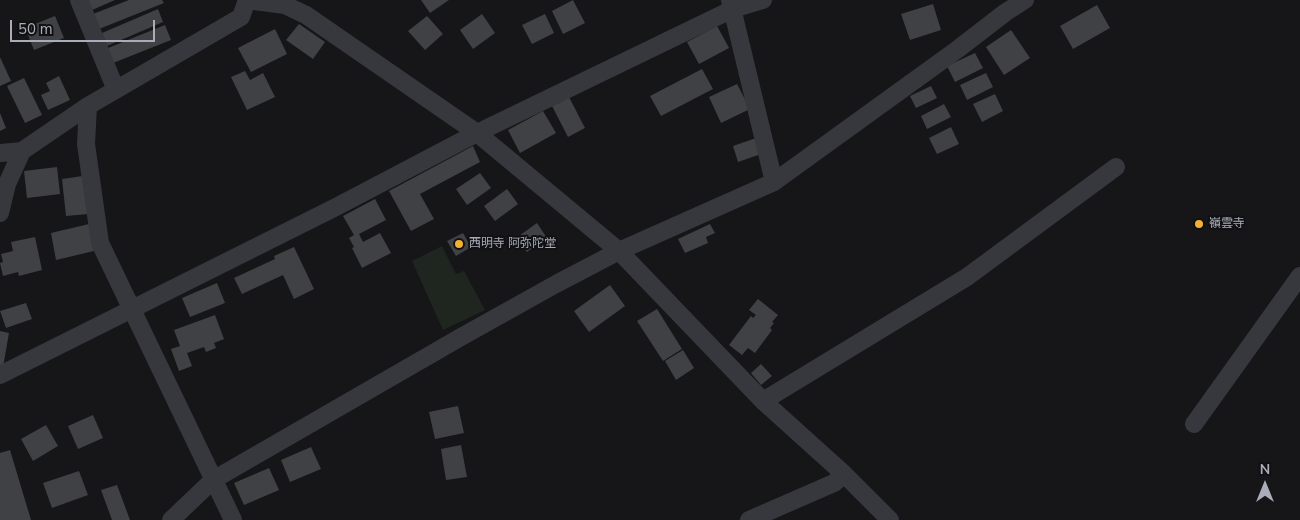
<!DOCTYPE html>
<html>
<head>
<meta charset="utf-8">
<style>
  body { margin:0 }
  #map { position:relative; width:1300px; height:520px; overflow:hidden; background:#161618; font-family:"Nunito Sans",sans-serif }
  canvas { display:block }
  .north { position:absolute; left:1240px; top:460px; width:50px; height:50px; -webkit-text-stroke:4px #111113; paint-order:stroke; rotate:0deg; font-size:14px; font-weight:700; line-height:20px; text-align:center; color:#a8adb8 }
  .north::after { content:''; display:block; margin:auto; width:18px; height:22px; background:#a8adb8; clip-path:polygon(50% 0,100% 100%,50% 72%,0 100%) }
  .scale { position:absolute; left:10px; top:20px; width:145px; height:22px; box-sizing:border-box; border:2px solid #a8adb8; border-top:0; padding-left:6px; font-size:15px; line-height:18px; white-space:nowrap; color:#a8adb8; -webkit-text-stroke:4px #111113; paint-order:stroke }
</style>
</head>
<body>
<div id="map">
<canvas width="1300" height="520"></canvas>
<div class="north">N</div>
<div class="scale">50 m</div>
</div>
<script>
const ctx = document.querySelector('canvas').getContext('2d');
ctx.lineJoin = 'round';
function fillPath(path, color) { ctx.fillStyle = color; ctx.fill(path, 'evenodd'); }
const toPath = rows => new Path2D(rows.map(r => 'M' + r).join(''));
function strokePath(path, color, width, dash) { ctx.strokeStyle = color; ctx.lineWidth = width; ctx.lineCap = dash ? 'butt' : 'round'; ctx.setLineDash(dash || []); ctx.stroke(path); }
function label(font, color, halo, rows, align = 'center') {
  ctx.font = font + ' "Nunito Sans","Noto Sans JP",sans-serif'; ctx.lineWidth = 4; ctx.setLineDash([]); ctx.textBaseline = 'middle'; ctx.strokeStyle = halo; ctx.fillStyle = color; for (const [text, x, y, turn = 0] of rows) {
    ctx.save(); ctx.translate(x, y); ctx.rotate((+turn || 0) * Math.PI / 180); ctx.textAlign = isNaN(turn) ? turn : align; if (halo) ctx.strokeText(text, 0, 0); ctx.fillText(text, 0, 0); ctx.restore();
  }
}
fillPath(toPath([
  [442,246,456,274,464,271,485,310,443,330,412,261]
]), '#1e261f');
fillPath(toPath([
  [88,0,115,0,92,10],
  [129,0,162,0,164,3,99,29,93,14],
  [421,0,449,0,430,13],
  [573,0,585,23,563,34,552,11],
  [933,4,941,30,910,40,901,14],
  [1097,5,1110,28,1073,49,1060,26],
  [158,9,163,22,107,46,102,33],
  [482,14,495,33,473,49,460,30],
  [545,14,554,33,532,44,522,25],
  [55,16,64,38,34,50,25,28],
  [427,16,443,34,425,50,408,31],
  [299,24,325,42,313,59,286,40],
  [165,25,171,40,113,63,108,48],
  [717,26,729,48,699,64,687,42],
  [275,29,287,54,251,72,238,48],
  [1011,30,1030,58,1004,75,986,47],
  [975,53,983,68,955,82,947,66],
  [0,57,11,81,0,86],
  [702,69,713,89,661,116,650,96],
  [245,71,250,80,263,73,275,97,247,110,231,77],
  [986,73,993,87,967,100,960,85],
  [59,76,70,100,48,110,41,95,50,91,46,83],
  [24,78,42,115,25,123,7,86],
  [737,84,750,109,721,123,709,97],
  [931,86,937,98,916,108,910,96],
  [995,94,1003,111,982,122,973,104],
  [569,97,585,128,568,137,552,106],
  [944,104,951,117,927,129,921,116],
  [543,111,556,133,520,153,508,130],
  [0,113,6,128,0,131],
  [951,127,959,144,937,154,929,138],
  [759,137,764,153,738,162,733,146],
  [473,146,480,162,420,194,434,219,411,231,389,191],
  [57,167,60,194,27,198,24,171],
  [480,173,491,188,467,205,456,189],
  [83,176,88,214,66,216,62,179],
  [507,189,518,204,495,221,484,206],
  [375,199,386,220,359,234,363,242,380,233,391,253,362,268,352,248,354,247,349,238,354,235,343,216],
  [537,223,547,238,527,252,516,238],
  [89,224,94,251,56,260,51,233],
  [710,224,715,233,706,237,708,243,685,253,678,239],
  [463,233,471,247,456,256,447,241],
  [35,237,42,270,19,276,18,272,3,276,0,263,3,262,1,254,13,251,11,242],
  [294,247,314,289,294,299,283,275,242,294,234,278,275,259,274,256],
  [217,283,225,303,190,317,182,298],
  [610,285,625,306,589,332,574,311],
  [758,299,778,315,772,322,774,323,770,328,772,330,755,353,748,348,742,355,729,345,751,316,753,318,756,315,749,310],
  [26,303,32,319,6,328,0,311],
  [657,309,682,349,663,361,637,321],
  [215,315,224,339,214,343,216,348,206,352,204,347,187,353,192,366,179,371,171,349,180,346,174,330],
  [0,331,9,333,3,367,0,366],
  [683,350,694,368,676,380,665,361],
  [761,364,772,376,761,385,751,373],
  [458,406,464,433,435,439,429,412],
  [93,415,103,438,78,449,68,426],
  [46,425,58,446,33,461,21,439],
  [461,445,467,477,446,480,441,449],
  [311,447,321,469,290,482,281,460],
  [10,450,31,520,0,520,0,453],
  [269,468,279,490,244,505,234,483],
  [79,471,88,495,52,508,43,483],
  [117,485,130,520,112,520,101,490]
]), '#404145');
strokePath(toPath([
  [79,0,116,90],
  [730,0,774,182],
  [88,106,86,144,100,243,233,520],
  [0,153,22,151],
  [0,213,7,184,22,151,88,106,241,17,247,0,285,5,306,15,477,133,619,251,763,401,967,277,1116,167],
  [0,375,336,207,477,133,733,9,763,0],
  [763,401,844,474,890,520],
  [1194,424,1300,276],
  [171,520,213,480,461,337,556,284,619,251,774,182,958,49,1006,12,1025,0],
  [749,520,834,483,844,474]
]), '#37383d', 18);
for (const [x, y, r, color] of [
  [1199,224,5,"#f2b134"],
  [459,244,5,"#f2b134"]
]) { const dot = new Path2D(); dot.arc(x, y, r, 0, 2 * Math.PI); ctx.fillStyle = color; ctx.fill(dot); strokePath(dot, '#111113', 2); }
label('12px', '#a8adb8', '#111113', [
  ["嶺雲寺",1209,224],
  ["西明寺 阿弥陀堂",469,244]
], 'left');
</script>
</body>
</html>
